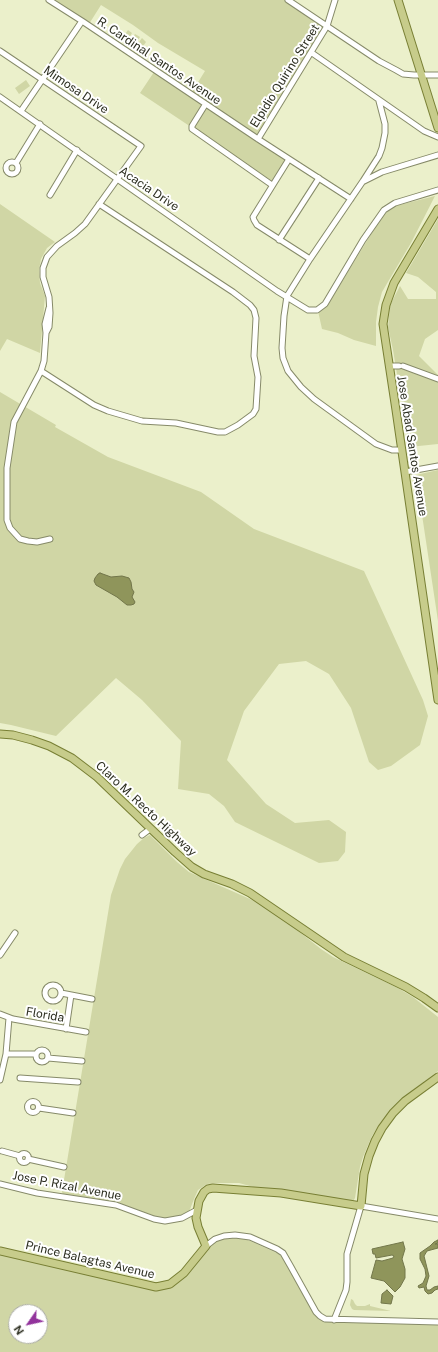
<!DOCTYPE html>
<html>
<head>
<meta charset="utf-8">
<style>
  body { margin:0 }
  #map { position:relative; width:438px; height:1352px; overflow:hidden; background:#ebf0cb; font-family:"Public Sans",sans-serif }
  canvas { display:block }
  .north { position:absolute; left:8px; top:1304px; width:40px; height:40px; box-sizing:border-box; background:#fff; border:1px solid #abaca6; border-radius:50%; rotate:236deg; font-size:11px; font-weight:700; line-height:16px; text-align:center; color:#2d2f21 }
  .north::after { content:''; display:block; margin:auto; width:14px; height:18px; background:#92339c; clip-path:polygon(50% 0,100% 100%,50% 72%,0 100%) }
</style>
</head>
<body>
<div id="map">
<canvas width="438" height="1352"></canvas>
<div class="north">N</div>
</div>
<script>
const ctx = document.querySelector('canvas').getContext('2d');
ctx.lineJoin = 'round';
function fillPath(path, color) { ctx.fillStyle = color; ctx.fill(path, 'evenodd'); }
const toPath = rows => new Path2D(rows.map(r => 'M' + r).join(''));
function strokePath(path, color, width, dash) { ctx.strokeStyle = color; ctx.lineWidth = width; ctx.lineCap = dash ? 'butt' : 'round'; ctx.setLineDash(dash || []); ctx.stroke(path); }
function label(font, color, halo, rows, align = 'center') {
  ctx.font = font + ' "Public Sans",sans-serif'; ctx.lineWidth = 4; ctx.setLineDash([]); ctx.textBaseline = 'middle'; ctx.strokeStyle = halo; ctx.fillStyle = color; for (const [text, x, y, turn = 0] of rows) {
    ctx.save(); ctx.translate(x, y); ctx.rotate((+turn || 0) * Math.PI / 180); ctx.textAlign = isNaN(turn) ? turn : align; if (halo) ctx.strokeText(text, 0, 0); ctx.fillText(text, 0, 0); ctx.restore();
  }
}
fillPath(toPath([
  [53,0,285,0,326,27,258,136,192,92,205,71,158,43,133,25,101,5,89,24],
  [128,30,132,33,126,43,121,40],
  [135,34,140,37,132,48,128,45],
  [142,38,146,42,139,52,134,49],
  [154,72,286,160,272,181,140,93],
  [26,80,30,86,19,94,15,88],
  [435,196,411,243,382,292,378,307,376,322,376,346,354,340,338,333,322,329,318,311,327,306,381,218,390,209,395,206],
  [0,204,55,242,47,248,41,259,39,270,40,283,45,296,40,353,7,339,0,351],
  [438,219,438,330,425,339,419,356,438,375,438,444,409,447,393,350,388,327,390,305,400,286,408,299,436,299,436,292,418,277,406,273],
  [0,392,56,425,55,427,108,457,201,492,254,529,364,571,423,700,428,716,420,745,391,766,378,770,369,762,351,708,329,674,306,661,279,664,244,711,227,760,266,804,295,823,329,820,346,832,345,852,338,861,319,863,235,822,224,806,209,794,178,789,181,741,142,700,116,678,56,736,11,725,0,723],
  [438,470,438,621,416,475],
  [150,835,177,862,189,872,259,903,282,918,321,949,333,957,398,988,413,997,438,1017,438,1071,400,1100,381,1122,372,1136,363,1157,360,1167,355,1198,352,1203,264,1190,239,1183,217,1183,207,1184,198,1190,194,1199,189,1212,182,1216,164,1219,113,1202,63,1194,62,1192,111,895,120,869,125,859,137,844,144,838],
  [231,1237,241,1237,279,1254,284,1259,313,1311,331,1320,438,1325,438,1352,0,1352,0,1253,166,1288,213,1243,221,1239],
  [16,1312,40,1312,40,1336,16,1336],
  [351,1299,353,1300,355,1304,357,1306,365,1306,370,1304,370,1306,391,1311,354,1310,352,1309,350,1305]
]), '#d0d6a5');
const water = toPath([
  [100,573,111,577,122,576,129,578,131,582,132,589,134,592,132,597,135,602,134,604,131,605,127,605,117,597,96,585,94,581,95,578,98,574,100,573],
  [438,1240,438,1243,435,1244,438,1244,438,1248,427,1251,424,1256,429,1276,426,1286,427,1290,430,1290,434,1287,438,1286,438,1289,435,1290,432,1293,428,1294,425,1291,424,1287,419,1288,418,1286,423,1283,426,1276,425,1269,420,1259,420,1253,430,1246,434,1242,438,1240],
  [403,1242,405,1249,402,1259,405,1269,405,1278,400,1287,395,1292,384,1281,371,1278,376,1260,382,1261,393,1258,394,1256,392,1255,376,1258,375,1254,373,1254,372,1249,403,1242],
  [387,1290,393,1296,391,1304,381,1303,382,1294,387,1290]
]);
fillPath(water, '#8f955b');
strokePath(water, '#72764a', 1);
const minor = toPath([
  [49,0,82,21,258,139,351,199],
  [288,0,379,61,396,70,403,74,414,75,438,75],
  [0,51,141,146,85,224,75,233,57,246,47,257,43,268,43,277,49,297,50,313,49,327,46,333],
  [312,53,424,131,438,137],
  [0,97,277,291,308,310,317,310,325,304,363,240,384,210,395,203,438,190],
  [379,101,385,124,385,133,382,148,379,156,363,181,310,259,287,296,284,316,282,348,283,358,288,371,301,387,314,399,376,444,392,450,401,450],
  [205,105,192,126,192,129,272,185],
  [21,111,82,21],
  [258,139,327,26,335,0],
  [289,159,253,217,254,220,257,225,310,259],
  '6 168a6 6 0 1 1 12 0a6 6 0 1 1-12 0Z',
  [16,163,40,124],
  [364,181,382,172,438,155],
  [50,195,77,150],
  [279,240,319,178],
  [49,308,45,324,46,333,44,361,41,371,14,422,7,468,7,520,10,528,20,539,28,541,37,542,50,539],
  [389,366,399,366],
  [403,366,438,379],
  [41,371,94,405,108,411,142,421,176,423,218,432,225,432,238,425,253,414,256,409,258,377,254,356,256,318,254,310,250,305,233,292,99,204],
  [405,472,438,466],
  [142,835,150,829],
  [0,955,15,933],
  '45 993a8 8 0 1 1 16 0a8 8 0 1 1-16 0Z',
  [61,993,92,999],
  [0,1014,13,1019,86,1032],
  [66,1029,71,995],
  '36 1056a6 6 0 1 1 12 0a6 6 0 1 1-12 0Z',
  [6,1054,36,1054],
  [48,1058,82,1061],
  [20,1078,78,1082],
  [0,1080,6,1054,9,1018],
  '27.5 1107a5.5 5.5 0 1 1 11 0a5.5 5.5 0 1 1-11 0Z',
  [39,1108,73,1113],
  [2,1151,20,1156],
  '19.5 1158a4.5 4.5 0 1 1 9 0a4.5 4.5 0 1 1-9 0Z',
  [28,1159,64,1167],
  [0,1184,37,1193,116,1205,154,1219,165,1221,182,1218,197,1210],
  [206,1246,215,1239,224,1236,235,1235,250,1237,277,1249,283,1253,291,1267,316,1312,320,1316,325,1319,438,1322],
  [334,1320,346,1290,347,1282,347,1254,361,1206,438,1219]
]);
const major = toPath([
  [398,0,438,128],
  [438,209,394,283,386,305,383,324,396,410,438,700],
  [0,734,13,735,32,740,49,746,72,758,97,777,175,852,192,867,204,874,232,884,250,893,344,957,406,987,424,998,438,1008],
  [0,1251,156,1287,170,1284,184,1273,206,1246,198,1227,196,1218,199,1201,204,1192,208,1189,213,1188,281,1193,361,1206,364,1174,369,1156,375,1141,382,1128,393,1113,405,1101,438,1077]
]);
strokePath(minor, '#868a69', 7);
strokePath(major, '#787f34', 9);
strokePath(minor, '#fff', 5);
strokePath(major, '#c7cc8b', 7);
label('12px', '#2d2f21', '#fff', [
  ["R. Cardinal Santos Avenue",159,61,34],
  ["Elpidio Quirino Street",285,76,-58],
  ["Mimosa Drive",76,90,34],
  ["Acacia Drive",149,189,34],
  ["Jose Abad Santos Avenue",412,446,81],
  ["Claro M. Recto Highway",146,809,43],
  ["Florida",45,1015,10],
  ["Jose P. Rizal Avenue",67,1186,11],
  ["Prince Balagtas Avenue",90,1260,13]
]);
</script>
</body>
</html>
